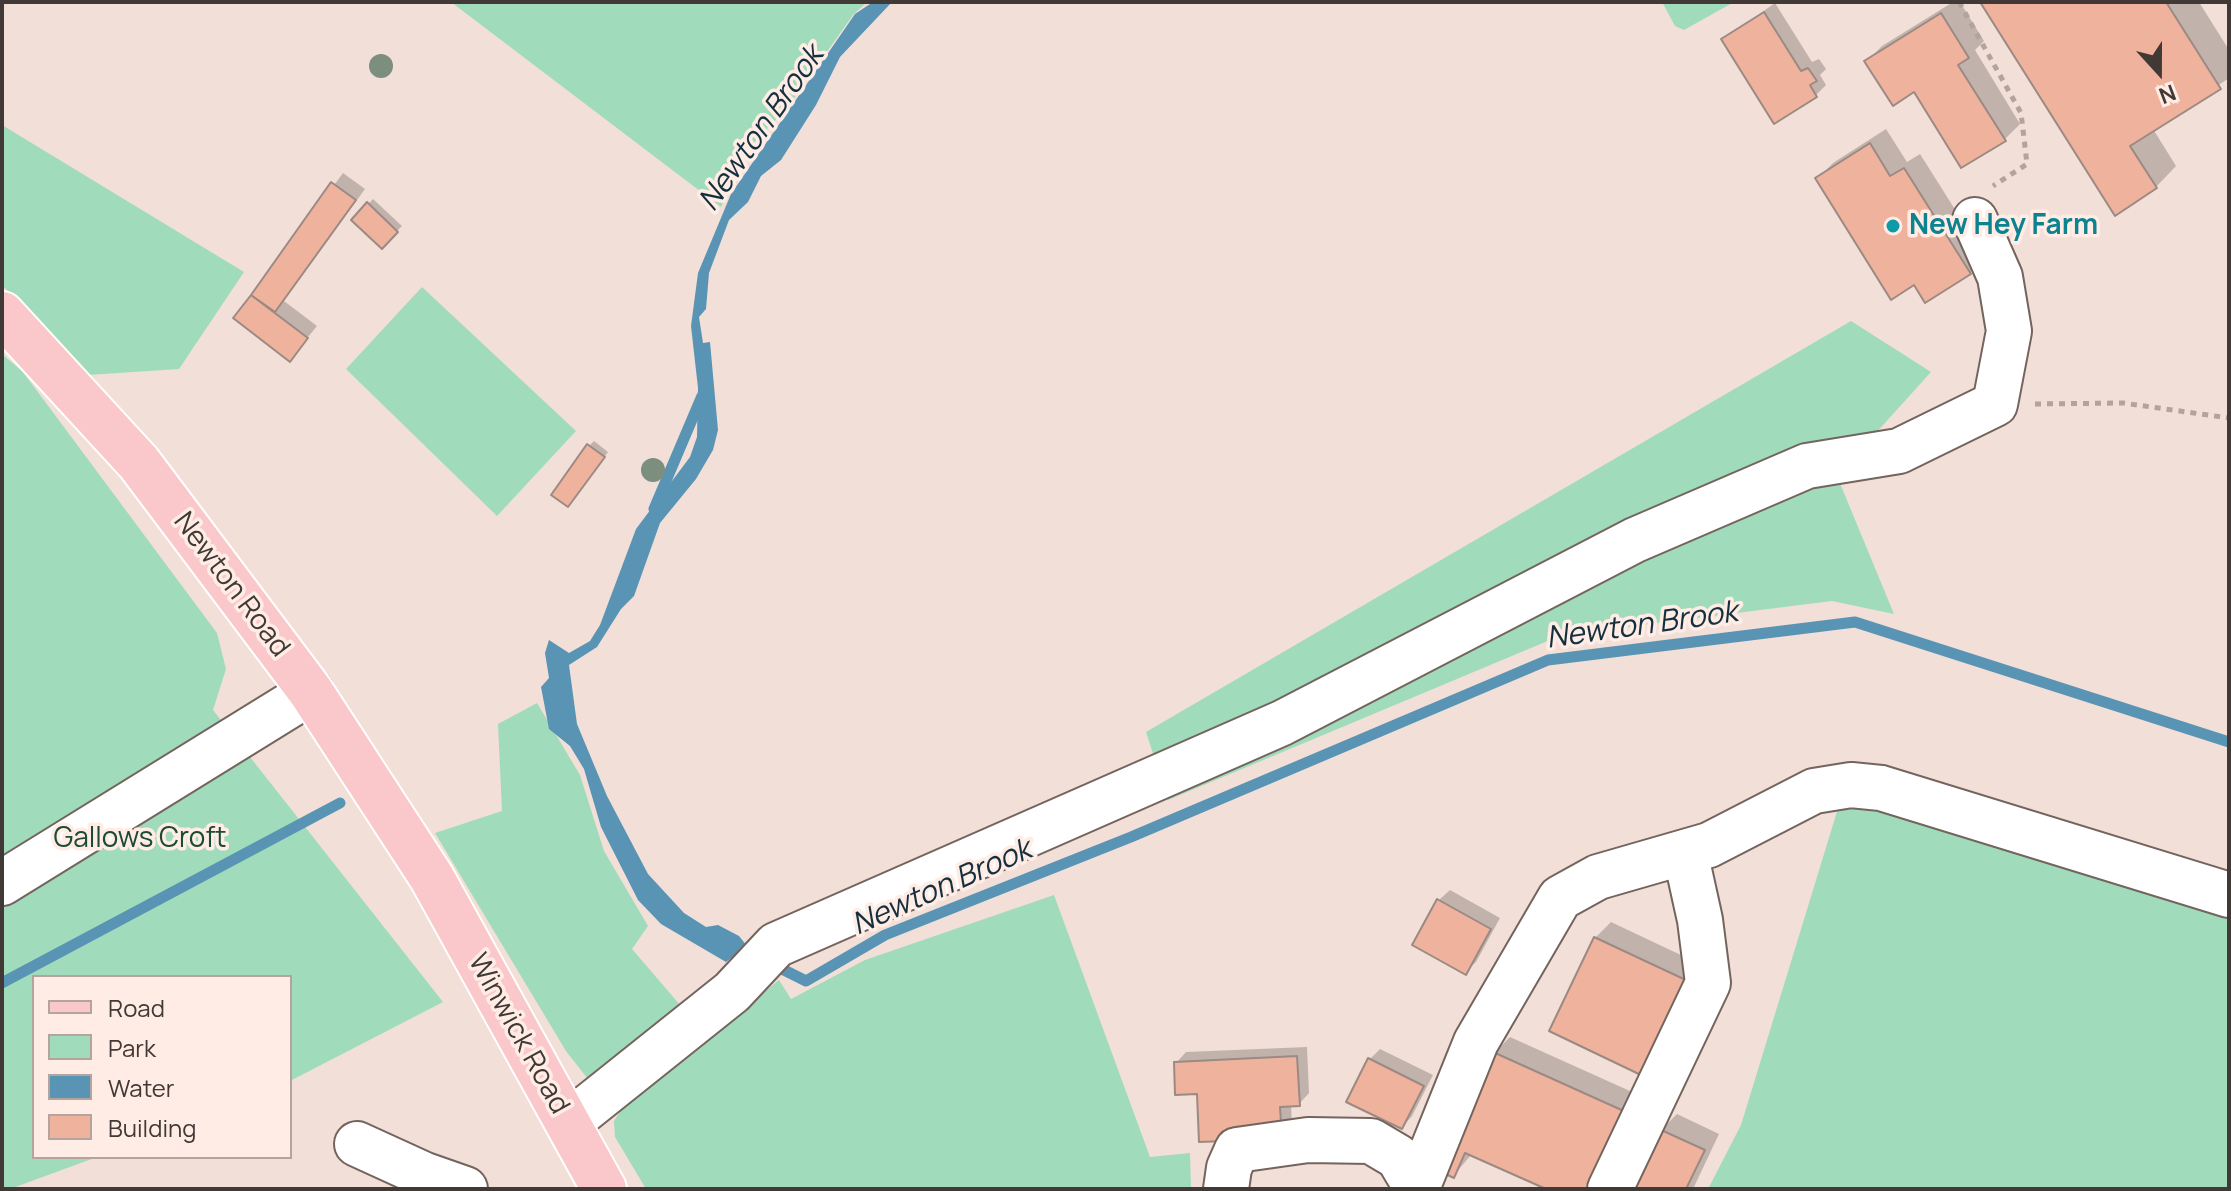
<!DOCTYPE html>
<html>
<head>
<meta charset="utf-8">
<style>
  body { margin:0 }
  #map { position:relative; width:2231px; height:1191px; overflow:hidden; background:#f2dfd8; font-family:Manrope,sans-serif }
  canvas { display:block }
  .frame { position:absolute; inset:0; border:4px solid #403936; pointer-events:none }
  .legend { position:absolute; left:32px; top:975px; width:260px; height:184px; box-sizing:border-box; background:#ffece5; border:2px solid #b3a49f; margin:0; padding:10px 14px; list-style:none; font-size:24px; color:#403936 }
  .legend li { display:flex; align-items:center; gap:16px; height:40px }
  .legend b { width:40px; border:2px solid #b3a49f }
  .north { position:absolute; left:2119px; top:32px; width:80px; height:80px; -webkit-text-stroke:6px #ffece5; paint-order:stroke; rotate:159deg; font-size:22px; font-weight:700; line-height:32px; text-align:center; color:#403936 }
  .north::after { content:''; display:block; margin:auto; width:28px; height:36px; background:#403936; clip-path:polygon(50% 0,100% 100%,50% 72%,0 100%) }
</style>
</head>
<body>
<div id="map">
<canvas width="2231" height="1191"></canvas>
<div class="frame"></div>
<ul class="legend">
<li><b style="height:10px;background:#fac8cb"></b>Road</li>
<li><b style="height:22px;background:#a0dcbb"></b>Park</li>
<li><b style="height:22px;background:#5994b4"></b>Water</li>
<li><b style="height:22px;background:#efb29c"></b>Building</li>
</ul>
<div class="north">N</div>
</div>
<script>
const ctx = document.querySelector('canvas').getContext('2d');
ctx.lineJoin = 'round';
function fillPath(path, color) { ctx.fillStyle = color; ctx.fill(path, 'evenodd'); }
const toPath = rows => new Path2D(rows.map(r => 'M' + r).join(''));
function strokePath(path, color, width, dash) { ctx.strokeStyle = color; ctx.lineWidth = width; ctx.lineCap = dash ? 'butt' : 'round'; ctx.setLineDash(dash || []); ctx.stroke(path); }
function label(font, color, halo, rows, align = 'center') {
  ctx.font = font + ' Manrope,sans-serif'; ctx.lineWidth = 7; ctx.setLineDash([]); ctx.textBaseline = 'middle'; ctx.strokeStyle = halo; ctx.fillStyle = color; for (const [text, x, y, turn = 0] of rows) {
    ctx.save(); ctx.translate(x, y); ctx.rotate((+turn || 0) * Math.PI / 180); ctx.textAlign = isNaN(turn) ? turn : align; if (halo) ctx.strokeText(text, 0, 0); ctx.fillText(text, 0, 0); ctx.restore();
  }
}
fillPath(toPath([
  [451,2,867,2,853,15,787,108,751,146,721,207],
  [1662,2,1734,2,1684,30,1675,26],
  [2,125,244,272,179,369,88,375,2,285],
  [422,287,576,431,497,516,346,369],
  [1851,321,1931,372,1837,476,1894,614,1832,601,1562,635,1168,800,1146,732],
  [2,354,23,372,217,633,226,669,213,710,443,1002,290,1081,290,977,34,977,34,1157,97,1157,10,1189,2,1189],
  [537,703,580,775,604,851,648,926,632,949,687,1013,591,1083,566,1051,435,833,502,811,498,724],
  [1843,792,2229,906,2229,1189,1708,1189,1741,1125],
  [1054,895,1150,1157,1190,1153,1191,1189,646,1189,615,1137,614,1121,628,1099,779,980,791,999,865,960]
]), '#a0dcbb');
fillPath(toPath([
  [873,2,892,2,840,57,816,105,781,160,761,176,748,202,729,220,709,273,706,309,699,317,703,343,710,342,718,430,713,450,696,479,660,523,634,596,621,609,597,647,569,665,577,724,607,796,648,874,684,913,706,927,718,925,739,936,747,946,726,962,661,924,638,900,601,827,584,769,570,746,549,729,541,687,549,678,545,653,549,640,569,653,590,641,600,625,636,529,690,457,697,437,698,388,691,326,698,273,731,194,855,14]
]), '#5994b4');
fillPath(toPath([
  [1953,2,1960,2,1984,41,1975,50,2020,124,2005,139,1867,61,1882,46],
  [1983,2,2199,2,2229,50,2229,78,2153,129,2176,166,2156,187],
  [1775,3,1812,62,1819,59,1826,69,1820,75,1826,85,1816,95,1724,39],
  [1886,129,1907,162,1920,154,1985,257,1970,273,1914,283,1817,179,1833,163],
  [343,173,365,189,284,301,317,326,290,359,236,318],
  [373,199,402,226,382,246,353,220],
  [594,441,608,452,572,500,589,446],
  [1450,890,1500,918,1476,962,1465,972,1439,900],
  [1611,922,1702,965,1658,1058,1595,938],
  [1510,1037,1641,1096,1550,1189,1472,1154,1453,1176,1494,1053],
  [1307,1047,1309,1093,1299,1104,1291,1104,1292,1126,1199,1092,1176,1063,1186,1052],
  [1380,1049,1433,1075,1412,1116,1402,1127,1370,1059],
  [1677,1114,1719,1134,1693,1189,1633,1189,1661,1130]
]), '#0003');
strokePath(toPath([
  [654,509,702,396],
  [770,963,806,981,885,935,1131,837,1548,660,1855,622,2229,742],
  [2,983,340,803]
]), '#5994b4', 11);
const building = toPath([
  [1980,2,2166,2,2221,89,2130,146,2157,188,2115,216,1980,2],
  [1764,12,1801,71,1808,68,1817,81,1810,85,1817,97,1774,124,1721,39,1764,12],
  [1941,13,1969,58,1958,65,2006,141,1961,168,1914,92,1893,106,1864,61,1941,13],
  [1870,143,1890,176,1904,168,1971,274,1925,303,1914,285,1891,300,1815,178,1870,143],
  [331,182,356,200,275,312,251,295,331,182],
  [367,202,398,232,382,249,351,220,367,202],
  [251,295,308,338,290,362,233,318,251,295],
  [587,444,605,457,568,507,551,495,587,444],
  [1437,899,1491,929,1466,975,1412,945,1437,899],
  [1594,937,1688,981,1643,1076,1549,1031,1594,937],
  [1493,1052,1626,1112,1592,1189,1546,1189,1465,1153,1454,1178,1439,1171,1493,1052],
  [1297,1056,1300,1106,1280,1107,1282,1139,1199,1142,1197,1094,1175,1095,1174,1062,1297,1056],
  [1368,1058,1424,1086,1402,1129,1346,1102,1368,1058],
  [1659,1129,1705,1150,1686,1189,1631,1189,1659,1129]
]);
fillPath(building, '#efb29c');
strokePath(building, '#9b8983', 2);
const minor = toPath([
  [2,883,311,692],
  [568,1123,732,992,776,945,1282,723,1635,540,1807,466,1899,451,1995,404,2009,331,2000,277,1975,220],
  [357,1144,425,1175,465,1189],
  [1418,1186,1476,1042,1560,898,1598,877,1709,845,1814,791,1851,785,1881,788,2229,895],
  [1226,1189,1229,1168,1237,1150,1308,1140,1371,1141,1398,1157,1417,1189],
  [1610,1189,1708,983,1700,920,1685,852]
]);
const major = toPath([
  [2,314,139,463,311,692,432,878,604,1189]
]);
strokePath(minor, '#74645e', 48);
strokePath(major, '#fff', 48);
strokePath(toPath([
  [1959,2,2021,113,2027,164,1993,186],
  [2035,404,2123,403,2229,418]
]), '#b2a39e', 5, [6, 6]);
strokePath(minor, '#fff', 44);
strokePath(major, '#fac8cb', 44);
ctx.fillStyle = '#7c8e7e';
for (const [x, y] of [
  [381,66],
  [653,470]
]) { ctx.beginPath(); ctx.arc(x, y, 12, 0, 2 * Math.PI); ctx.fill(); }
for (const [x, y, r, color] of [
  [1893,226,8,"#0f9aa8"]
]) { const dot = new Path2D(); dot.arc(x, y, r, 0, 2 * Math.PI); ctx.fillStyle = color; ctx.fill(dot); strokePath(dot, '#ffece5', 3); }
label('bold 28px', '#0d838f', '#ffece5', [
  ["New Hey Farm",1909,226]
], 'left');
label('28px', '#403936', '#ffece5', [
  ["Newton Road",231,585,53],
  ["Winwick Road",518,1034,61]
]);
label('28px', '#1c4b35', '#ffece5', [
  ["Gallows Croft",140,839]
]);
label('italic 30px', '#14303f', '#ffece5', [
  ["Newton Brook",762,129,-55],
  ["Newton Brook",1642,626,-8],
  ["Newton Brook",942,888,-24]
]);
</script>
</body>
</html>
